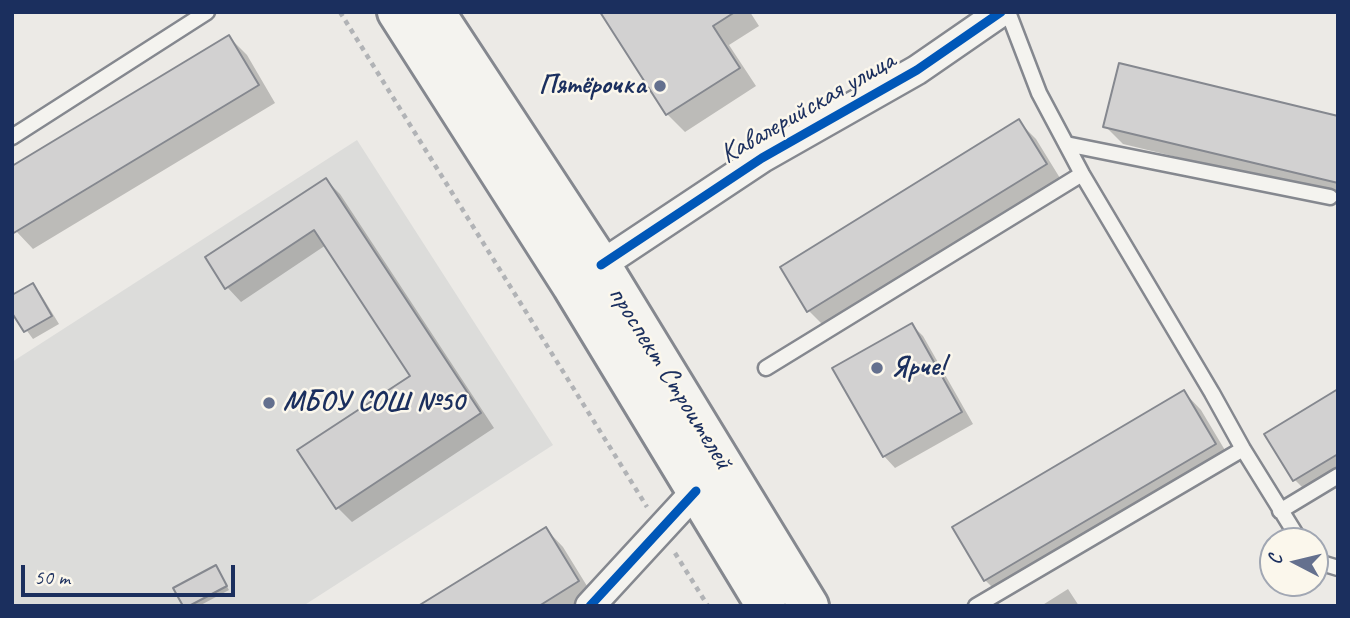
<!DOCTYPE html>
<html>
<head>
<meta charset="utf-8">
<style>
  body { margin:0 }
  #map { position:relative; width:1350px; height:618px; overflow:hidden; background:#eceae6; font-family:Caveat,sans-serif }
  canvas { display:block }
  .frame { position:absolute; inset:0; border:14px solid #1b2f5e; pointer-events:none }
  .north { position:absolute; left:1259px; top:527px; width:70px; height:70px; box-sizing:border-box; background:#fbf7ec; border:2px solid #a1a7b3; border-radius:50%; rotate:277deg; font-size:19px; font-weight:700; line-height:28px; text-align:center; color:#1b2f5e }
  .north::after { content:''; display:block; margin:auto; width:24px; height:32px; background:#64708e; clip-path:polygon(50% 0,100% 100%,50% 72%,0 100%) }
  .scale { position:absolute; left:21px; top:565px; width:214px; height:32px; box-sizing:border-box; border:4px solid #1b2f5e; border-top:0; padding-left:9px; font-size:21px; line-height:24px; white-space:nowrap; color:#1b2f5e; -webkit-text-stroke:5px #fbf7ec; paint-order:stroke }
</style>
</head>
<body>
<div id="map">
<canvas width="1350" height="618"></canvas>
<div class="frame"></div>
<div class="north">С</div>
<div class="scale">50 m</div>
</div>
<script>
const ctx = document.querySelector('canvas').getContext('2d');
ctx.lineJoin = 'round';
function fillPath(path, color) { ctx.fillStyle = color; ctx.fill(path, 'evenodd'); }
const toPath = rows => new Path2D(rows.map(r => 'M' + r).join(''));
function strokePath(path, color, width, dash) { ctx.strokeStyle = color; ctx.lineWidth = width; ctx.lineCap = dash ? 'butt' : 'round'; ctx.setLineDash(dash || []); ctx.stroke(path); }
function label(font, color, halo, rows, align = 'center') {
  ctx.font = font + ' Caveat,sans-serif'; ctx.lineWidth = 5; ctx.setLineDash([]); ctx.textBaseline = 'middle'; ctx.strokeStyle = halo; ctx.fillStyle = color; for (const [text, x, y, turn = 0] of rows) {
    ctx.save(); ctx.translate(x, y); ctx.rotate((+turn || 0) * Math.PI / 180); ctx.textAlign = isNaN(turn) ? turn : align; if (halo) ctx.strokeText(text, 0, 0); ctx.fillText(text, 0, 0); ctx.restore();
  }
}
fillPath(toPath([
  [357,140,553,445,303,606,12,606,12,362]
]), '#dcdcda');
fillPath(toPath([
  [602,12,750,12,759,26,729,45,756,86,685,132,667,114],
  [229,37,247,55,275,103,33,249,16,231],
  [1338,118,1338,196,1123,144,1105,126],
  [1019,122,1036,139,1063,183,826,328,809,311],
  [326,180,340,194,494,428,352,522,338,508,299,451,412,376,326,245,241,302,227,287],
  [32,285,40,293,59,324,33,339,16,316,12,319,12,297],
  [912,325,923,336,973,424,895,468,884,456],
  [1338,391,1338,482,1313,498,1295,480,1267,435],
  [1184,392,1201,410,1232,462,1003,598,985,580],
  [546,529,563,547,595,599,585,606,422,606],
  [216,567,229,590,199,606,185,606],
  [1068,589,1079,606,1041,606]
]), '#0003');
const building = toPath([
  [600,12,735,12,713,26,740,68,666,115,600,12],
  [229,35,259,85,12,234,12,166,229,35],
  [1119,63,1338,116,1338,183,1103,127,1119,63],
  [1019,119,1047,164,807,312,780,267,1019,119],
  [326,178,481,413,336,509,297,450,410,376,314,230,225,289,205,257,326,178],
  [33,283,52,316,24,332,12,313,12,295,33,283],
  [912,323,962,412,883,457,832,368,912,323],
  [1338,389,1338,454,1293,481,1264,434,1338,389],
  [1184,390,1216,444,984,581,952,527,1184,390],
  [546,527,579,581,539,606,418,606,546,527],
  [216,565,227,586,189,606,183,606,173,588,216,565]
]);
fillPath(building, '#d2d1d1');
strokePath(building, '#85888f', 2);
const lane = toPath([
  [1008,12,1039,93,1082,174,1212,393,1243,449,1300,541],
  [12,137,207,12],
  [1066,144,1330,197],
  [766,368,1082,174],
  [1280,511,1338,476],
  [1315,561,1338,568],
  [976,606,1243,449]
]);
const street = toPath([
  [601,265,762,158,917,70,1001,12],
  [590,606,696,491]
]);
const primary = toPath([
  [397,12,572,286,766,606],
  [435,12,601,265,809,606]
]);
strokePath(lane, '#85888f', 19);
strokePath(street, '#85888f', 33);
strokePath(primary, '#85888f', 44);
strokePath(toPath([
  [340,12,647,507],
  [675,553,708,606]
]), '#b1b3b6', 4.5, [5, 5]);
strokePath(lane, '#f4f3ef', 14);
strokePath(street, '#f4f3ef', 28);
strokePath(primary, '#f4f3ef', 38);
strokePath(toPath([
  [601,265,762,158,917,70,1001,12],
  [590,606,696,491]
]), '#0057b8', 9);
for (const [x, y, r, color] of [
  [660,86,7,"#64708e"],
  [877,368,7,"#64708e"],
  [269,403,7,"#64708e"]
]) { const dot = new Path2D(); dot.arc(x, y, r, 0, 2 * Math.PI); ctx.fillStyle = color; ctx.fill(dot); strokePath(dot, '#fbf7ec', 2.5); }
label('bold 28px', '#1b2f5e', '#fbf7ec', [
  ["Пятёрочка",646,86,"right"],
  ["Ярче!",891,368],
  ["МБОУ СОШ №50",283,403]
], 'left');
label('28px', '#1b2f5e', '#fbf7ec', [
  ["Кавалерийская улица",808,108,-30],
  ["проспект Строителей",670,378,58]
]);
</script>
</body>
</html>
